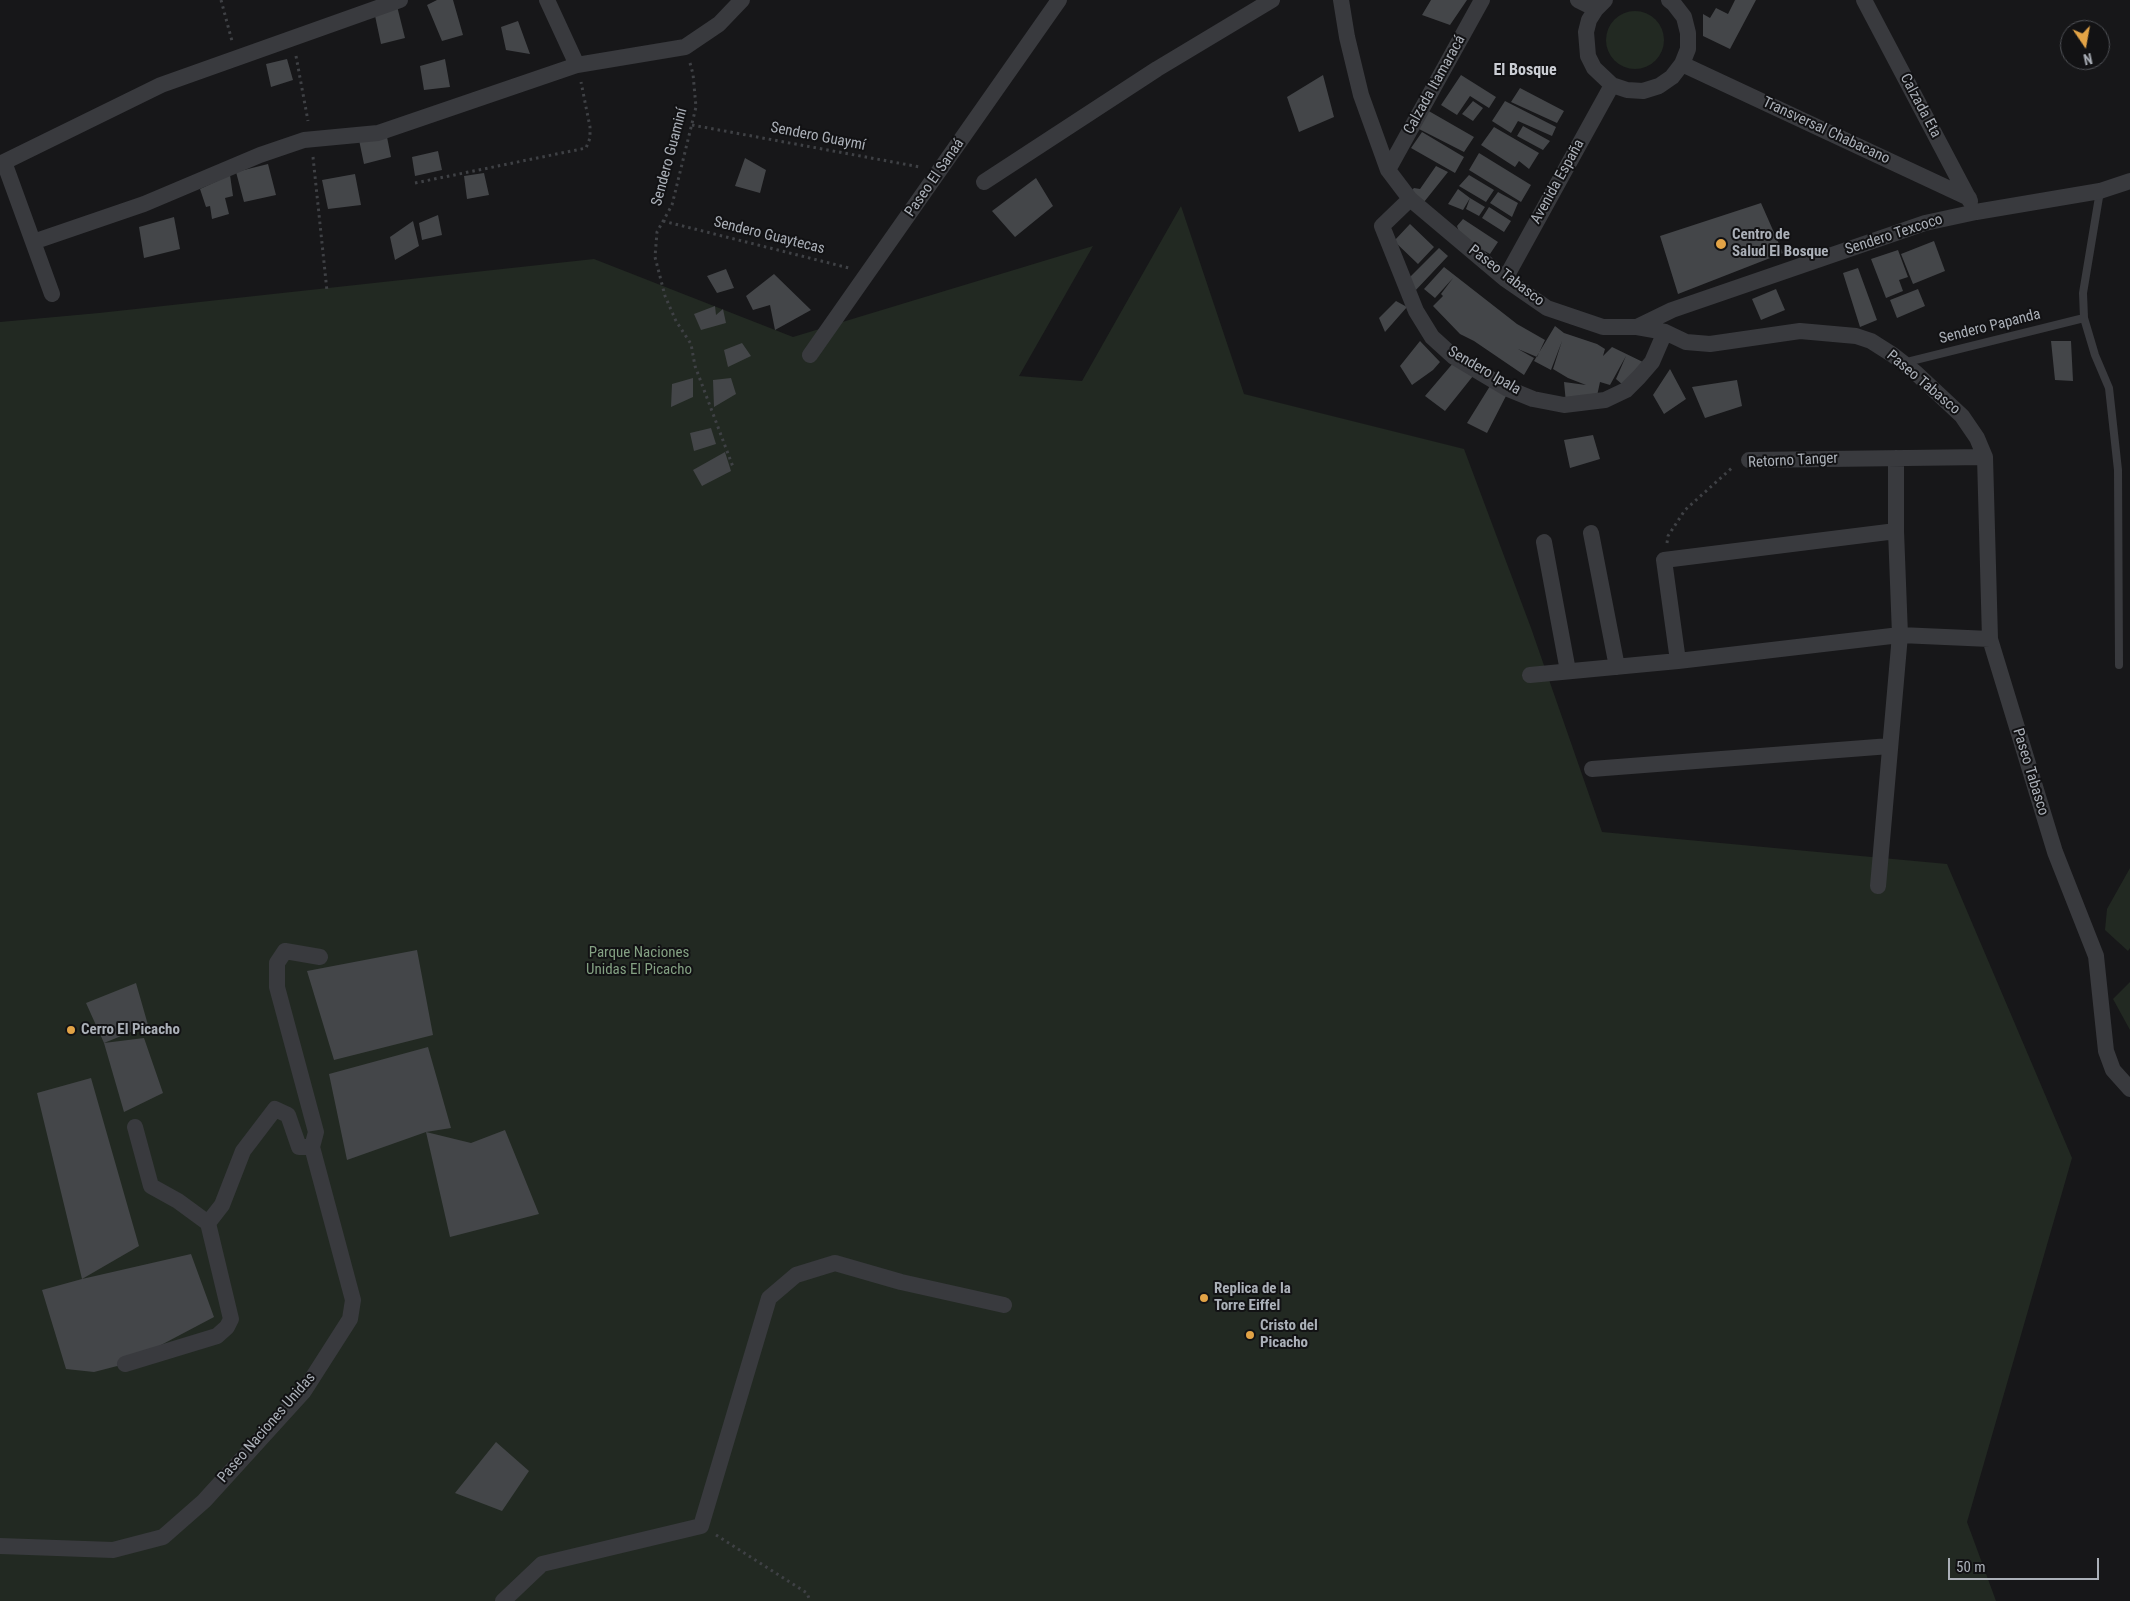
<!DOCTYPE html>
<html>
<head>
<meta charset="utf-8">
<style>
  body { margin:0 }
  #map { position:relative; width:2130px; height:1601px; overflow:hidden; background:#171719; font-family:"Roboto Condensed",sans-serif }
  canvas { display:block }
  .north { position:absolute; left:2060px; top:20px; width:50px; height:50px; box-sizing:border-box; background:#121214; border:1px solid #4f5156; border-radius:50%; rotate:168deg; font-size:14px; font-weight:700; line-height:20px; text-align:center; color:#abb0b8 }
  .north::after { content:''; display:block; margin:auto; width:18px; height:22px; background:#e2a346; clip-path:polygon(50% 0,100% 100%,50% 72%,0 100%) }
  .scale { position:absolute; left:1948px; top:1558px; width:151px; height:22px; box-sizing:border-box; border:2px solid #abb0b8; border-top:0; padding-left:6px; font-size:15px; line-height:18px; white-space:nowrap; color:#abb0b8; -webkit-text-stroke:4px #121214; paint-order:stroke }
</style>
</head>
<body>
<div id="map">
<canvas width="2130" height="1601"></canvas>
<div class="north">N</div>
<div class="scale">50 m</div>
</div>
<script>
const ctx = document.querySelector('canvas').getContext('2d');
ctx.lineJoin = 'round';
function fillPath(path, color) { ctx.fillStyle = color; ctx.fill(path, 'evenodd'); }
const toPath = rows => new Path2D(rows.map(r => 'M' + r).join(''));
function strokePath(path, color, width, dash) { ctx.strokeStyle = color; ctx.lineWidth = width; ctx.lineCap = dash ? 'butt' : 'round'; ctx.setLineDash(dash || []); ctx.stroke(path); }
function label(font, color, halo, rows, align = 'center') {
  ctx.font = font + ' "Roboto Condensed",sans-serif'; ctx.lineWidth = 4; ctx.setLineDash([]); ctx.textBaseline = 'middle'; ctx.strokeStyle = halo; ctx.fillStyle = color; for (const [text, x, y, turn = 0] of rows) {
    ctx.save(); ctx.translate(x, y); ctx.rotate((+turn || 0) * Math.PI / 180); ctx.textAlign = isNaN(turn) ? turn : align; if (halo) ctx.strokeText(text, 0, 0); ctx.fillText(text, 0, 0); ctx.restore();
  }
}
fillPath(toPath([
  '1606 40a29 29 0 1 1 58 0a29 29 0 1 1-58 0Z',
  [1181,206,1244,394,1464,449,1531,628,1602,832,1947,864,2072,1158,1967,1522,1996,1601,0,1601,0,322,99,313,594,259,793,337,1093,246,1019,376,1082,381],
  [2130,868,2130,948,2128,951,2105,930,2107,909],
  [2130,982,2130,1030,2113,999]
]), '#222922');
fillPath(toPath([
  [437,0,453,0,463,35,442,41,427,5],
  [1431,0,1467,0,1450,25,1422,15],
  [1735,0,1756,0,1730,49,1703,36,1703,14,1710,18,1716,8,1728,14],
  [396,2,405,38,381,44,374,11],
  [518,21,530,54,506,50,501,27],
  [287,59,293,80,271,87,266,64],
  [445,59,450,87,424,90,420,66],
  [1323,75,1334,117,1299,132,1287,97],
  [1461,75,1496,97,1489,108,1470,96,1457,115,1441,105],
  [1520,88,1564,111,1557,123,1511,102],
  [1473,101,1483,108,1473,121,1462,114],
  [1505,101,1556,127,1552,136,1518,121,1511,133,1492,121],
  [1427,110,1474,137,1464,152,1417,128],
  [1523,126,1550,141,1543,150,1517,136],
  [1494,127,1539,153,1529,169,1519,161,1515,167,1481,145],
  [386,132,391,157,364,164,359,140],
  [1422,132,1464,157,1455,173,1411,148],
  [438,151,442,170,415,176,412,157],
  [1479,153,1531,185,1521,202,1469,170],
  [745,158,766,170,760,193,735,186],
  [268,164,276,195,244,202,236,172],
  [1436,166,1448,172,1424,202,1410,192,1414,188,1420,189],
  [484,173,489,195,467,199,464,176],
  [355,174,361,205,328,209,322,180],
  [230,175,233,196,225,198,229,214,212,219,210,206,206,207,200,189],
  [1469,175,1494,190,1486,202,1459,186],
  [1036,178,1053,206,1015,237,992,211],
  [1458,189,1470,198,1463,210,1448,204],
  [1498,192,1518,203,1512,217,1490,203],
  [1470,198,1485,207,1479,216,1466,209],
  [1761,203,1783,253,1678,294,1660,236],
  [1489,207,1511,221,1504,232,1482,218],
  [438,215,442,235,422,240,419,223],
  [174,217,180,249,144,258,139,227],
  [1463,219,1498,242,1490,254,1461,238,1457,226],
  [413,221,419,246,395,260,390,237],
  [1410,224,1434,247,1418,264,1394,241],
  [1934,241,1945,271,1913,284,1901,254],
  [1439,248,1448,256,1414,292,1407,280],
  [1898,250,1908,277,1899,280,1903,291,1886,298,1871,259],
  [1444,267,1517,324,1545,340,1537,357,1518,349,1534,358,1524,375,1474,341,1460,334,1433,306,1443,296,1441,294,1453,278,1435,298,1424,289],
  [1858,268,1877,320,1860,327,1843,273],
  [726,269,734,288,717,293,707,276],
  [774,274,811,310,775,330,770,305,753,310,746,296],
  [1776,289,1785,310,1761,320,1752,299],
  [1918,289,1925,306,1897,318,1890,300],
  [1396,301,1407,307,1385,332,1379,318],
  [715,306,716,315,723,309,726,323,701,330,694,314],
  [1555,326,1564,333,1597,344,1605,349,1603,356,1612,347,1647,364,1623,385,1616,379,1626,356,1610,385,1600,382,1597,396,1566,403,1564,382,1586,385,1568,378,1553,369,1562,341,1551,370,1534,361],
  [1420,341,1440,362,1433,370,1412,385,1400,366],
  [2051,341,2071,341,2073,381,2055,380],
  [742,343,751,356,728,367,724,350],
  [1454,362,1473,376,1445,411,1425,396],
  [1670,369,1686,399,1664,414,1653,395],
  [693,378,693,397,671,407,672,384],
  [731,378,736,394,714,407,713,380],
  [1737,380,1742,406,1705,418,1692,387],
  [1490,386,1506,396,1487,433,1467,423],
  [711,428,716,444,694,451,690,433],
  [1593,435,1600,459,1570,468,1564,440],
  [725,452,731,471,702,486,693,470],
  [417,950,433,1035,334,1060,307,971],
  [136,983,148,1025,104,1043,144,1038,163,1093,124,1112,104,1043,86,1003],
  [428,1047,451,1128,426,1132,471,1143,505,1130,539,1214,450,1237,426,1132,347,1160,329,1074],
  [91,1078,139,1246,82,1279,37,1093],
  [191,1254,214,1317,125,1364,94,1372,66,1369,42,1290,82,1279],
  [496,1442,529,1471,502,1511,455,1493]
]), '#444649');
strokePath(toPath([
  [221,0,232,41],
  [296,56,308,121],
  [690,63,693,74,696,107,672,205,657,232,655,257,665,296,676,321,691,344,695,366,733,467],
  [692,125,920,167],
  [313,157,327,291],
  [415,183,586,148,590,138,590,127,581,82],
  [663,221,849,268],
  [1667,543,1668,536,1685,510,1734,466],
  [716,1535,807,1593,810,1601]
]), '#3f4145', 3, [2.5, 4]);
strokePath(toPath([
  [2100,191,2083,293,2084,318,2095,355,2109,388,2118,470,2119,665],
  [1903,363,2084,318]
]), '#393a3e', 8);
strokePath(toPath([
  [547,0,577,65],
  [1341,0,1347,37,1361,95,1388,170,1410,199,1505,279,1547,308,1603,327,1637,327,1665,332,1686,342,1710,344,1800,331,1856,336,1871,341,1893,355,1916,373,1962,416,1977,438,1985,457,1990,639,2055,852,2096,956,2106,1051,2113,1070,2130,1089],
  [1578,0,1596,9],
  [1605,0,1596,9,1589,20,1586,32,1588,56,1594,68,1612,85,1627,90,1643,91,1659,86,1672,77,1682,64,1688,49,1688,33,1684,17,1674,4,1669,0],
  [1864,0,1970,201],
  [1682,64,1969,198],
  [4,162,52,294],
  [0,164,161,85,400,0],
  [1388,170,1482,0],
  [984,182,1157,69,1272,0],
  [1410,199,1382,226,1416,311,1432,337,1454,357,1506,388,1533,399,1564,405,1605,400,1626,390,1639,377,1652,362,1665,332],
  [33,242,144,204,260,155,304,140,378,133,577,65,685,47,719,24,742,0],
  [1505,279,1612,85],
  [1637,327,1672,310,1925,223,1976,212,2100,191,2130,181],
  [810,355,1059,0],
  [1896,458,1896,531],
  [1749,460,1985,457],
  [1591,533,1617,667],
  [1544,542,1568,671],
  [1678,661,1664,560,1896,531,1900,635,1878,886],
  [1530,675,1678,661,1900,635,1990,639],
  [1592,769,1890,746],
  [208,1223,222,1205,243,1151,275,1109,288,1115,299,1147,312,1147,316,1132,277,987,277,963,285,951,320,957],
  [125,1364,217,1336,227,1327,231,1319,208,1223,178,1201,151,1186,135,1127],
  [0,1546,113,1550,163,1537,204,1501,304,1391,350,1319,353,1300,312,1147],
  [503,1601,542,1564,701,1526,769,1298,796,1275,835,1263,901,1282,1004,1305]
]), '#393a3e', 16);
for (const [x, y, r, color] of [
  [1721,244,6,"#e2a346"],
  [71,1030,5,"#e2a346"],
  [1204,1298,5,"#e2a346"],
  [1250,1335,5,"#e2a346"]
]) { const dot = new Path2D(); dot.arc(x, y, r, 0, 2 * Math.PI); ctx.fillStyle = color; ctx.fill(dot); strokePath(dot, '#121214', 2); }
label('15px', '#abb0b8', '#121214', [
  ["Calzada Itamaracá",1435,85,-61],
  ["Calzada Eta",1920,106,62],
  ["Transversal Chabacano",1826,131,25],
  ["Sendero Guaymí",818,137,11],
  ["Sendero Guaminí",670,157,-75],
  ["Paseo El Sanaá",935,178,-55],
  ["Avenida España",1558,182,-61],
  ["Sendero Texcoco",1894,235,-18],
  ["Sendero Guaytecas",769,236,14],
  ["Paseo Tabasco",1506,276,37],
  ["Sendero Papanda",1990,327,-14],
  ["Sendero Ipala",1484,371,30],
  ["Paseo Tabasco",1923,383,40],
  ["Retorno Tanger",1793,461,-3],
  ["Paseo Tabasco",2030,772,73],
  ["Paseo Naciones Unidas",267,1428,-49]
]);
label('bold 15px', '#abb0b8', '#121214', [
  ["Centro de",1732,235],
  ["Salud El Bosque",1732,252],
  ["Cerro El Picacho",81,1030],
  ["Replica de la",1214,1289],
  ["Torre Eiffel",1214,1306],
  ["Cristo del",1260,1326],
  ["Picacho",1260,1343]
], 'left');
label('15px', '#84a183', '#121214', [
  ["Parque Naciones",639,953],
  ["Unidas El Picacho",639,970]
]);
label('bold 16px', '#cbced4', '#121214', [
  ["El Bosque",1525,71]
]);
</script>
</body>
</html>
